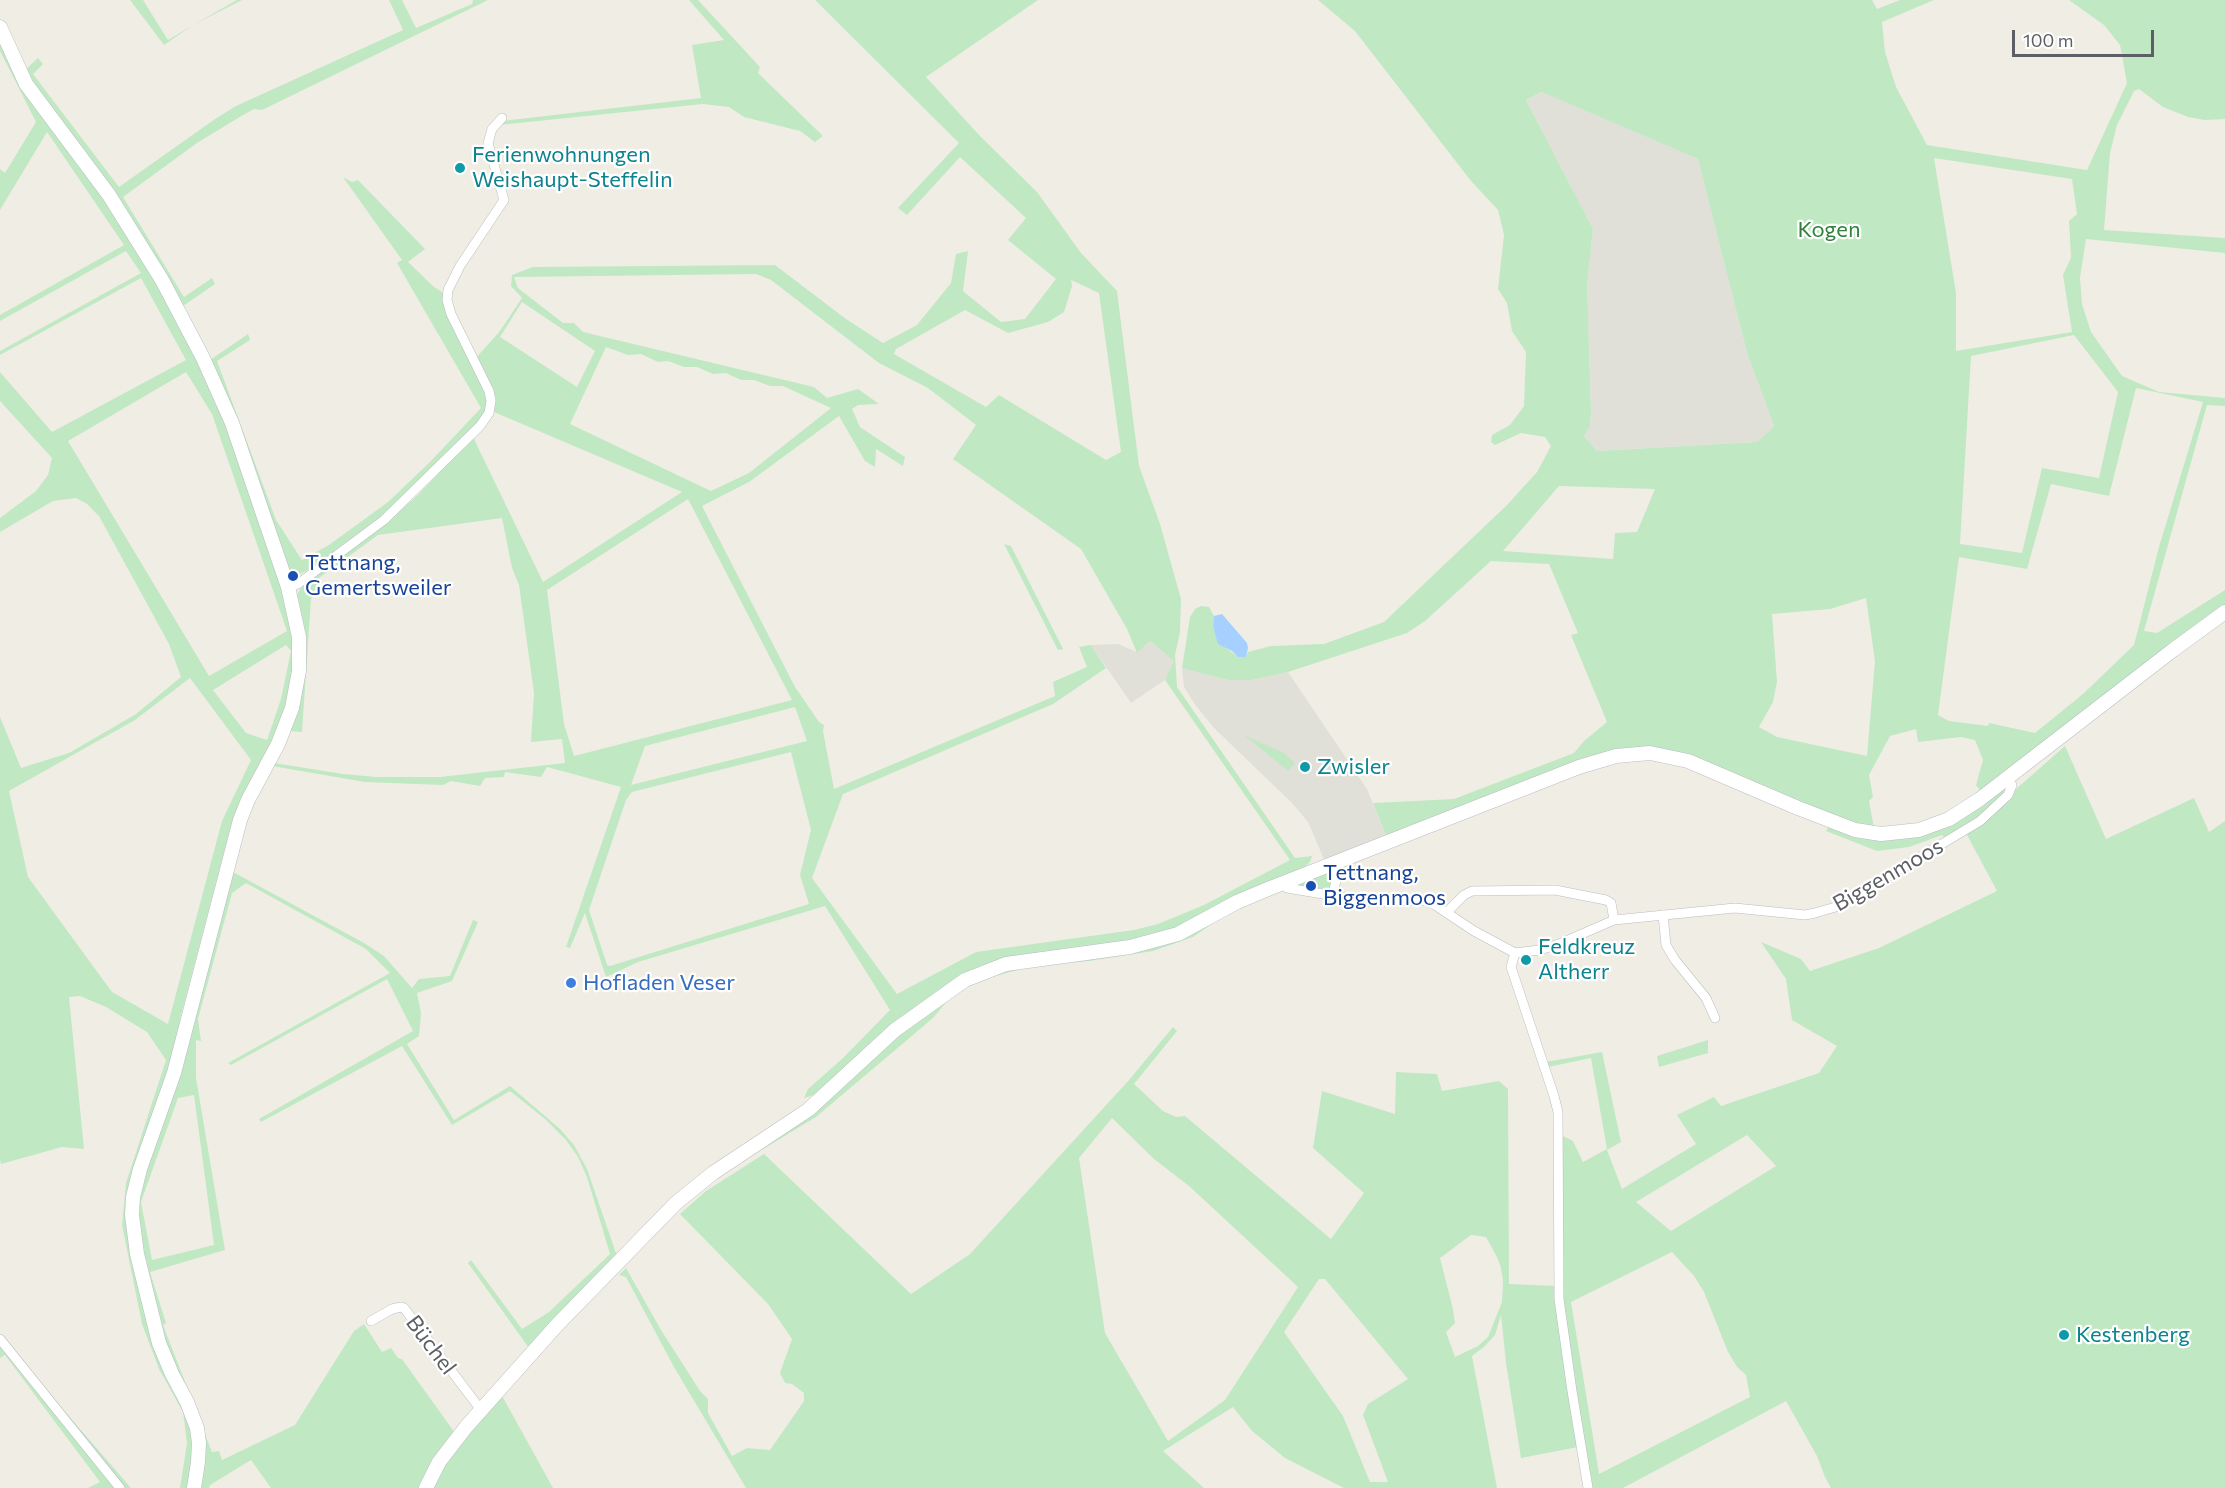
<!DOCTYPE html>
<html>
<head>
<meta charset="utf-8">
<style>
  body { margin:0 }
  #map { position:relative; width:2225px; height:1488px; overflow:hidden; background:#f0eee4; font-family:Commissioner,sans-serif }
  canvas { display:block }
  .scale { position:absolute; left:2012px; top:30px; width:142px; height:27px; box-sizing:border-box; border:3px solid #5c6066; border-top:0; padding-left:8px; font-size:18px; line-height:21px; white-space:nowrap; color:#5c6066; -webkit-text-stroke:4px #fff; paint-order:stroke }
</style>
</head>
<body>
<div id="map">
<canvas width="2225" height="1488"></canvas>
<div class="scale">100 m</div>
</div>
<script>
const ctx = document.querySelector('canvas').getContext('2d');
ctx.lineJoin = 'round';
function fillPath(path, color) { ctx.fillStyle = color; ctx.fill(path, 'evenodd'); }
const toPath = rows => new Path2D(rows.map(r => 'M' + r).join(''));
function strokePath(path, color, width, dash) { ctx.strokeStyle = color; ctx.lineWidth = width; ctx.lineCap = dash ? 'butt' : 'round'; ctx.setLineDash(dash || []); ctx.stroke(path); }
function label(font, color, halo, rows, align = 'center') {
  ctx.font = font + ' Commissioner,sans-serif'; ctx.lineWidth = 4.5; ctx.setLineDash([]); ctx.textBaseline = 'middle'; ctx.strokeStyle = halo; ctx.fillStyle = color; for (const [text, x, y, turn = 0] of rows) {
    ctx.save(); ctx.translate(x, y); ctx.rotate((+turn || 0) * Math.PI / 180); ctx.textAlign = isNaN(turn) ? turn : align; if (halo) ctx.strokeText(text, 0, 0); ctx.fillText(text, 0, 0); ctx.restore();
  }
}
fillPath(toPath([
  [1543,92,1698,159,1747,353,1774,426,1757,442,1597,451,1584,436,1590,426,1591,413,1587,285,1593,229,1526,100],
  [1150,641,1175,661,1165,680,1131,703,1091,645,1118,644,1137,652],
  [1182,668,1228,680,1252,680,1288,672,1367,789,1387,838,1326,864,1308,822,1292,803,1215,729,1196,706,1184,687]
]), '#e0e0d9');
fillPath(toPath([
  [130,0,143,0,168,40,193,25,237,0,242,0,193,25,164,45],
  [389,0,402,0,416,28,472,4,473,0,488,0,262,110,254,109,243,115,197,143,123,197,184,297,212,278,215,284,183,306,23,72,38,58,43,64,33,74,119,187,215,119,236,106,403,30],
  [689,0,698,0,760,67,758,73,823,136,815,142,800,131,744,117,729,107,703,104,499,125,502,121,701,98,692,45,724,40],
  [815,0,1038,0,926,77,980,136,1037,192,1081,253,1117,291,1139,466,1160,524,1181,599,1180,632,1175,655,1177,687,1295,858,1312,856,1310,862,1302,869,1170,930,1127,941,996,961,981,966,967,973,814,1095,804,1098,808,1089,843,1058,890,1010,825,906,638,962,606,977,585,913,570,948,566,947,621,787,547,767,541,777,505,772,504,777,485,778,480,786,451,781,443,785,365,782,272,766,274,763,343,774,377,777,440,777,565,763,562,739,531,742,534,693,519,585,512,568,502,518,378,535,319,578,311,599,302,732,290,731,305,670,307,640,297,594,301,588,318,572,384,525,418,495,473,437,543,582,682,492,494,412,496,398,475,359,500,331,522,298,511,286,512,275,533,267,775,265,846,319,883,343,917,325,951,283,956,254,968,251,963,291,1001,322,1025,319,1056,279,1008,240,1026,218,960,157,907,215,898,208,959,143],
  [756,274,771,280,879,363,928,388,976,425,953,459,1081,549,1127,629,1137,653,1150,641,1174,661,1165,680,1290,860,1204,905,1158,924,1134,930,976,952,897,994,812,878,843,794,1053,704,1106,668,1091,645,1079,647,1087,667,1053,682,1055,696,834,789,823,731,824,725,819,722,795,687,702,506,749,482,839,416,865,461,875,467,876,449,903,466,905,457,860,427,852,409,858,405,879,404,858,389,827,398,814,387,583,332,574,323,563,323,518,288,514,277],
  [1071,280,1099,293,1121,452,1106,460,999,395,986,407,894,354,896,349,965,310,1008,333,1048,322,1064,312,1072,286],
  [522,302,595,351,577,387,500,337],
  [606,347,628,355,641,354,658,362,668,361,684,367,697,367,713,374,726,373,741,380,754,380,770,386,783,386,831,408,749,473,711,491,570,424],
  [688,499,792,700,574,756,564,724,547,590],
  [795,707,807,741,631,785,645,746],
  [791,752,811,830,800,875,809,904,610,966,607,965,589,910,626,800,632,792],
  [1318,0,1872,0,1877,9,1900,0,1934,0,1882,22,1885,52,1896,87,1927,145,2087,170,2127,83,2120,45,2104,25,2069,0,2225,0,2225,119,2205,120,2188,117,2163,107,2139,89,2134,91,2117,125,2110,153,2104,230,2225,238,2225,253,2086,239,2080,278,2082,304,2091,332,2122,376,2159,392,2225,398,2225,406,2207,405,2144,631,2157,633,2225,590,2225,609,1981,792,1976,785,1983,760,1975,740,1961,737,1918,742,1916,729,1890,736,1869,775,1873,797,1869,801,1874,828,1859,825,1782,796,1629,749,1582,760,1387,838,1373,803,1454,799,1574,753,1584,741,1607,722,1571,635,1578,633,1549,564,1491,561,1425,621,1407,633,1288,672,1252,680,1228,680,1182,668,1190,617,1195,609,1201,606,1209,607,1214,616,1213,626,1225,647,1238,657,1246,657,1248,652,1271,646,1324,644,1384,622,1507,505,1537,472,1551,446,1545,437,1521,433,1495,445,1491,442,1492,435,1510,425,1524,406,1525,378,1526,352,1512,331,1507,303,1498,289,1504,235,1498,210,1471,181,1355,31],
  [1542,92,1698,159,1747,353,1774,426,1757,442,1597,451,1584,436,1590,426,1591,413,1587,285,1593,229,1526,100],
  [1934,158,2072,179,2077,214,2069,221,2071,258,2063,275,2072,332,1956,351,1956,293],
  [2074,335,2118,392,2099,478,2042,468,2022,553,1960,544,1971,356],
  [2136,388,2203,402,2159,547,2134,645,2083,694,2035,733,1989,723,1988,726,1949,721,1938,715,1959,557,2027,569,2051,484,2109,496],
  [1559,486,1655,489,1637,532,1615,533,1613,559,1503,551],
  [1866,598,1875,661,1867,756,1777,737,1759,727,1773,702,1777,682,1772,614,1830,609],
  [0,35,169,301,221,407,282,578,294,640,292,681,286,704,272,742,230,829,181,1015,174,1056,127,1224,194,1439,191,1467,187,1488,180,1488,187,1443,183,1412,159,1369,142,1324,122,1225,126,1183,166,1060,147,1032,106,1007,80,996,69,997,84,1149,62,1147,1,1164,0,1160,0,717,21,768,69,753,136,714,181,677,169,644,99,516,87,504,76,498,53,501,0,532,0,518,36,491,48,475,52,458,0,401,0,372,52,432,186,360,141,278,0,355,0,351,141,273,126,251,0,321,0,315,124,245,47,132,0,210,0,169,5,173,36,122,0,51],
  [186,372,212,414,287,631,209,676,68,441],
  [286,645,291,651,281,699,267,740,246,733,213,690],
  [190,678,251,760,222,821,168,1024,112,992,28,877,9,791,135,720],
  [343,177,352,182,358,180,425,249,408,262,434,287,442,292,446,297,480,376,487,401,484,414,476,424,384,514,308,570,293,577,289,575,210,360,248,334,250,340,217,361,276,520,302,560,329,545,388,502,429,463,481,408,397,263,402,260],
  [1004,544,1011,546,1063,649,1058,650],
  [1244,735,1284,753,1295,763,1288,771],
  [2065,746,2106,839,2194,798,2209,832,2225,821,2225,1488,1831,1488,1825,1477,1817,1456,1786,1401,1623,1488,1590,1488,1562,1289,1561,1135,1573,1141,1583,1162,1607,1149,1591,1058,1548,1067,1546,1062,1602,1052,1621,1142,1607,1150,1622,1189,1696,1144,1677,1115,1714,1097,1721,1106,1819,1073,1837,1046,1792,1020,1786,979,1761,942,1801,959,1810,971,1879,948,1997,891,1966,833],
  [1747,1135,1776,1166,1671,1231,1636,1202],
  [1672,1252,1694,1276,1704,1292,1728,1352,1737,1367,1746,1375,1750,1397,1599,1474,1571,1302],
  [2004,785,2008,788,1990,809,1963,827,1944,837,1942,835,1909,847,1877,851,1826,831,1829,826,1901,837],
  [233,872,364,943,384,956,412,988,419,979,450,976,473,920,478,922,452,981,417,993,421,1013,419,1036,407,1044,454,1120,510,1086,560,1129,574,1145,587,1169,617,1256,529,1348,468,1263,471,1260,522,1329,549,1312,610,1254,587,1177,578,1157,566,1140,545,1119,510,1091,452,1125,402,1046,261,1122,259,1119,413,1031,387,979,231,1065,228,1063,390,973,366,949,246,883,232,893,198,1019,201,1041,196,1040,196,1078,225,1250,150,1272,166,1323,163,1325,191,1397,174,1366,161,1331,145,1262,137,1215,140,1189,179,1079],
  [194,1095,214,1245,152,1260,141,1202,178,1098],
  [1327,873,1332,877,1333,881,1330,888,1326,889,1299,886,1298,884],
  [1222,917,1193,937,1153,951,1089,961,1033,966,984,979,1008,967,1093,955],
  [953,994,933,1018,816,1117,745,1160,876,1052],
  [1173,1027,1177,1031,1134,1084,1163,1111,1176,1117,1185,1116,1331,1239,1364,1193,1313,1148,1322,1091,1395,1114,1396,1072,1437,1074,1442,1091,1499,1081,1508,1089,1509,1284,1557,1286,1578,1447,1521,1458,1506,1363,1501,1315,1495,1335,1484,1347,1472,1356,1497,1488,1344,1488,1285,1458,1252,1431,1233,1407,1163,1451,1204,1488,746,1488,674,1367,626,1277,619,1275,626,1268,661,1330,700,1391,708,1399,708,1413,732,1456,747,1448,770,1450,804,1401,804,1393,792,1384,785,1383,780,1373,792,1339,768,1304,680,1214,706,1191,764,1154,911,1294,970,1254,1129,1080],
  [1112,1118,1154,1159,1189,1186,1298,1287,1225,1400,1168,1441,1105,1333,1079,1158],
  [1471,1235,1486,1237,1497,1257,1501,1268,1503,1281,1502,1302,1488,1337,1478,1346,1455,1357,1446,1332,1455,1323,1453,1309,1440,1258],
  [1319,1279,1325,1279,1408,1379,1368,1404,1363,1415,1388,1482,1370,1482,1343,1416,1284,1332],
  [1708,1040,1708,1053,1659,1067,1657,1056],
  [364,1324,382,1352,391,1348,398,1358,402,1359,455,1433,421,1488,271,1488,251,1460,210,1485,209,1488,198,1488,202,1427,212,1452,219,1451,222,1460,295,1425,354,1331],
  [0,1343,118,1488,88,1488,100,1482,5,1355,0,1358],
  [42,1385,131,1488,125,1488],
  [501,1394,553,1488,431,1488,445,1460]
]), '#c0e8c3');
fillPath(toPath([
  [1222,614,1247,643,1248,648,1246,657,1238,657,1232,651,1218,644,1213,626,1214,616]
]), '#a5d0ff');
const street = toPath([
  [288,587,298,584,384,520,480,426,489,413,491,401,489,391,451,314,447,300,448,290,460,266,504,200,488,143,492,129,502,118],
  [1283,883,1287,888,1371,902,1423,900,1435,905,1474,931,1515,953,1540,950,1559,944,1614,920,1735,908,1805,915,1815,913,1839,906,1980,821,2008,795,2012,785,2006,779],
  [1332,897,1337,877,1334,864],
  [1447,912,1464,895,1472,891,1555,890,1606,900,1611,903,1614,920],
  [1663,915,1666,945,1675,960,1706,998,1715,1018],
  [1515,953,1511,967,1554,1096,1558,1112,1559,1299,1572,1391,1588,1488],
  [371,1321,392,1309,401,1307,404,1308,481,1410],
  [0,1339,120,1488]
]);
const secondary = toPath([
  [0,27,26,84,109,195,162,280,203,358,232,423,264,517,288,587,299,637,299,671,292,708,278,744,248,800,240,820,174,1073,140,1169,133,1197,132,1215,137,1254,159,1343,172,1374,187,1402,197,1428,199,1443,198,1462,194,1488],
  [426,1488,439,1462,466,1427,557,1325,676,1203,713,1173,808,1110,895,1030,965,980,1006,964,1130,947,1178,934,1237,902,1268,889,1579,767,1616,756,1650,753,1688,761,1798,808,1855,830,1881,834,1919,830,1949,819,1980,799,2173,650,2225,612]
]);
strokePath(street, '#b9bcc1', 10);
strokePath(secondary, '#babdc3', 15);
strokePath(street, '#fff', 9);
strokePath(secondary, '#fff', 14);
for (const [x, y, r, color] of [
  [460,168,6,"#0f9aa8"],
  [293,576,6,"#1a4fb4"],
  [1305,767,6,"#0f9aa8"],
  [1311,886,6,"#1a4fb4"],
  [1526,960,6,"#0f9aa8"],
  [571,983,6,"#3f7fe0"],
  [2064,1335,6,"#0f9aa8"]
]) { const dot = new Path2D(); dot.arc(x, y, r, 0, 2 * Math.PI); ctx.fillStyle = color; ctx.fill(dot); strokePath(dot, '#fff', 2); }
label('22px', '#0d838f', '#fff', [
  ["Ferienwohnungen",472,155],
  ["Weishaupt-Steffelin",472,180],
  ["Zwisler",1317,767],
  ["Feldkreuz",1538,947],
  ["Altherr",1538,972],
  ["Kestenberg",2076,1335]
], 'left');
label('22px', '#30823a', '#fff', [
  ["Kogen",1829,230]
]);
label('22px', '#164399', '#fff', [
  ["Tettnang,",305,563],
  ["Gemertsweiler",305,588],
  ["Tettnang,",1323,873],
  ["Biggenmoos",1323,898]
], 'left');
label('22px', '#5c6066', '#fff', [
  ["Biggenmoos",1888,875,-30],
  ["Büchel",431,1345,53]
]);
label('22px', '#366cbe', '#fff', [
  ["Hofladen Veser",583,983]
], 'left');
</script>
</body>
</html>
